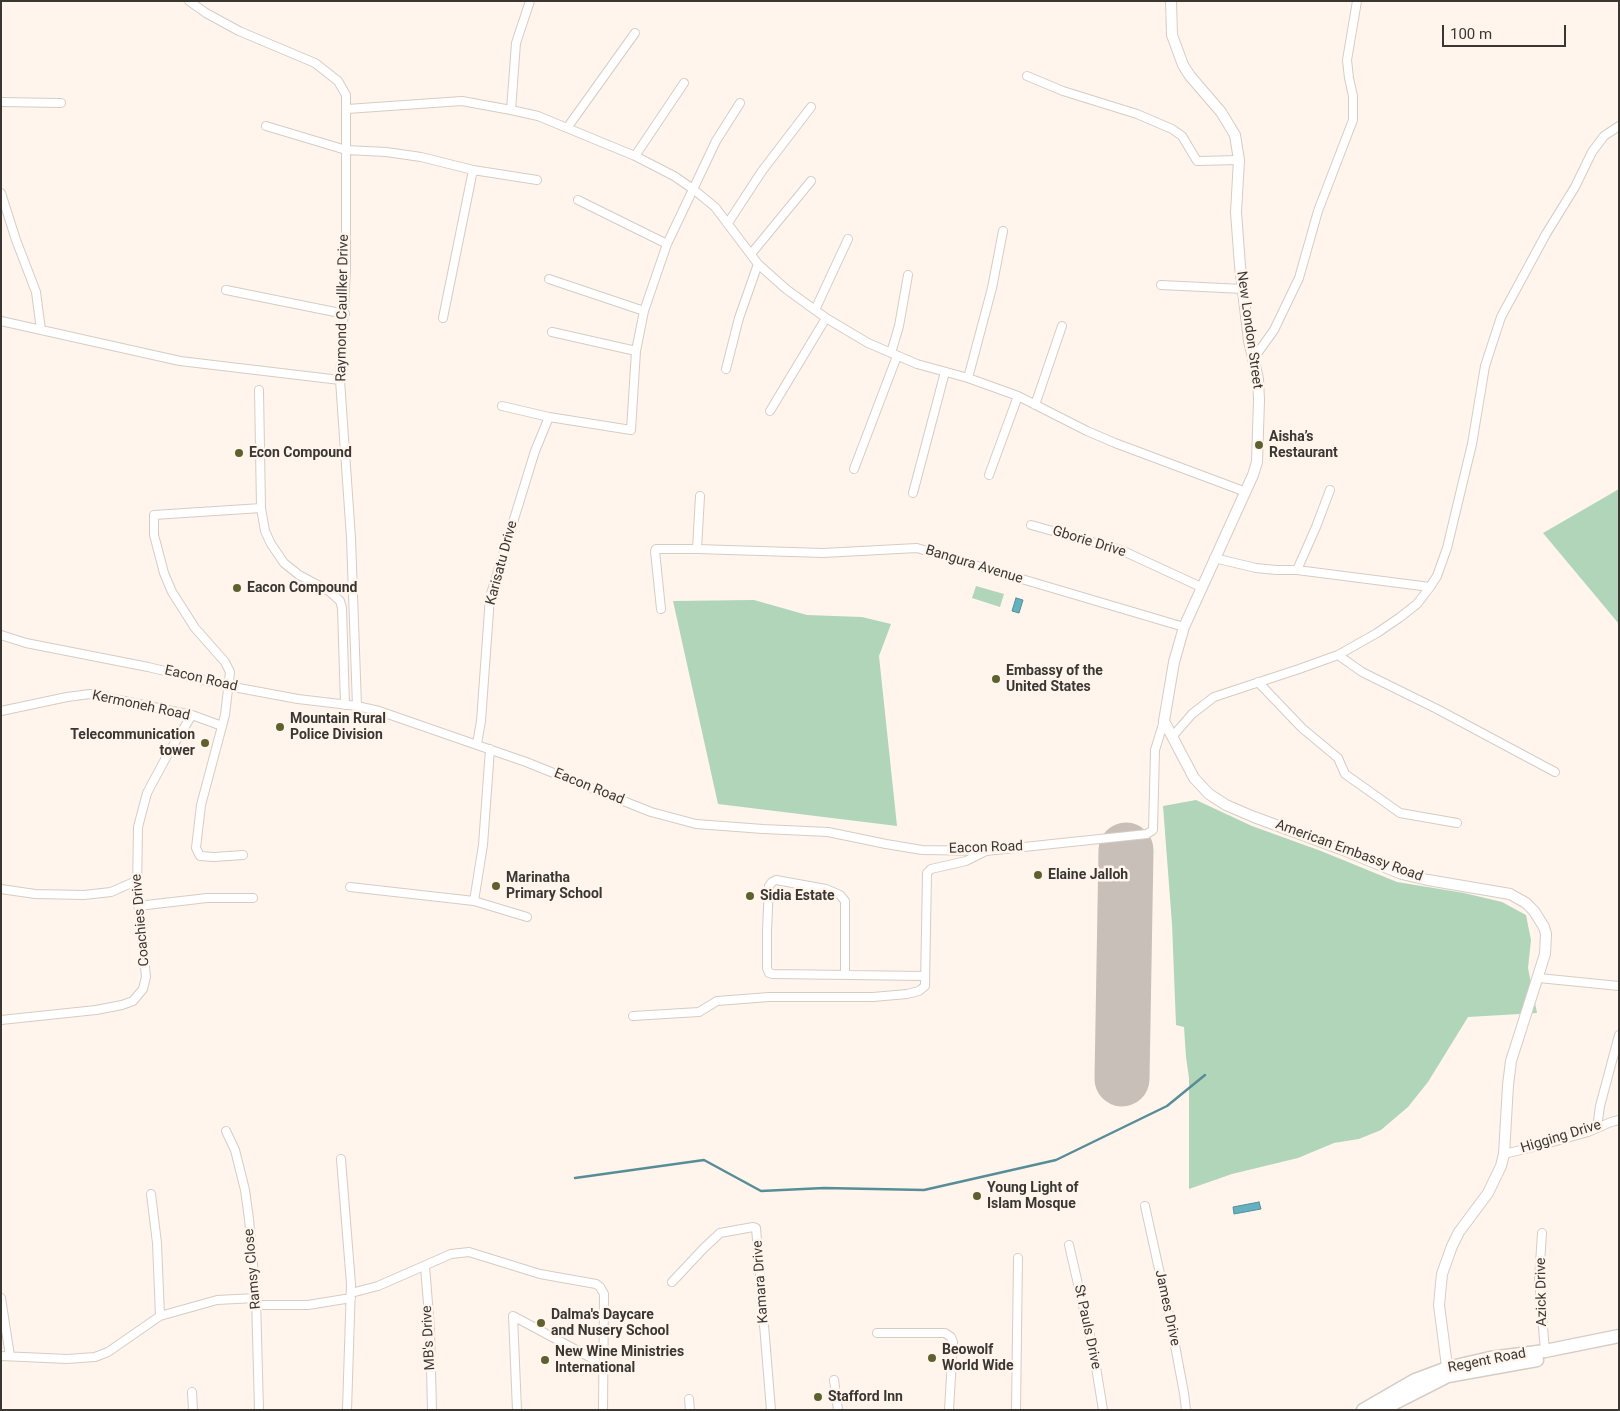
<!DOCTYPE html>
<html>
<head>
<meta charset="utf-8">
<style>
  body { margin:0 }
  #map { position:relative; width:1620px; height:1411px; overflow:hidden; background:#fff5ed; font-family:Roboto,sans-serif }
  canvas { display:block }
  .frame { position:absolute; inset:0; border:2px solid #3a3733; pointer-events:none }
  .scale { position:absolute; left:1442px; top:25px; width:124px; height:22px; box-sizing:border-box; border:2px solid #3a3733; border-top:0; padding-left:6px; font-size:15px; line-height:18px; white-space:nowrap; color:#3a3733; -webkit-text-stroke:4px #fff5ed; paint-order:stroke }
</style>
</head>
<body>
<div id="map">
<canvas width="1620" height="1411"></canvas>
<div class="frame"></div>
<div class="scale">100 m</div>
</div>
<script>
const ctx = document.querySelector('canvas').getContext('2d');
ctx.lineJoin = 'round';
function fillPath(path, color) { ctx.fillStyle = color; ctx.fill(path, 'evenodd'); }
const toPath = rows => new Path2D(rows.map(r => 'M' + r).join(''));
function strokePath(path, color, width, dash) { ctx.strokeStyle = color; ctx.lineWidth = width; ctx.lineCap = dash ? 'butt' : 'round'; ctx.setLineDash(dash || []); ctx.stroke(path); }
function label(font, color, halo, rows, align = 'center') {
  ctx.font = font + ' Roboto,sans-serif'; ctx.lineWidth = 5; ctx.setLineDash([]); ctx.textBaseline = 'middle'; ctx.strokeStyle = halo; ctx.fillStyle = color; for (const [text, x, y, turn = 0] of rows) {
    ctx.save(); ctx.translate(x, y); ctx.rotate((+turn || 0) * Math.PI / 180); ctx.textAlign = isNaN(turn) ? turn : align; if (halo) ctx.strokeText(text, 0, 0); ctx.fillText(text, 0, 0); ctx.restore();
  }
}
fillPath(toPath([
  [1619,489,1619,624,1543,533],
  [976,586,1004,594,1000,607,972,598],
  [754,600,807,615,862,617,891,624,879,656,897,826,718,804,673,601],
  [1196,800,1252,826,1321,851,1397,882,1464,893,1502,902,1526,915,1531,940,1528,968,1537,1013,1468,1017,1428,1082,1408,1107,1381,1130,1359,1139,1334,1143,1298,1158,1232,1174,1189,1189,1189,1078,1186,1057,1184,1027,1176,1025,1172,924,1163,806]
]), '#b1d5b8');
const water = toPath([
  [1016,598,1023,600,1019,613,1012,611,1016,598],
  [1259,1202,1261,1209,1234,1214,1233,1207,1259,1202]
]);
fillPath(water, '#64b2c1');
strokePath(water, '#578d96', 1);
strokePath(toPath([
  [575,1178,704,1160,761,1191,824,1188,924,1190,1056,1160,1167,1106,1205,1075]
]), '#578d96', 2.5);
strokePath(toPath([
  [1122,1079,1126,850]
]), '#c7bfb8', 55);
const minor = toPath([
  [189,1,206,13,239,31,315,63,338,81,346,95,346,270,340,380,351,538,357,706],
  [530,1,516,43,511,110,538,116,635,156,674,176,693,189,715,207,758,264,786,289,826,318,868,343,917,364,968,378,1018,396,1087,431,1115,443,1246,492],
  [1027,76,1063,91,1137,114,1172,129,1182,136,1197,161,1239,160],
  [1,102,61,103],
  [347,109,462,101,511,110],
  [266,126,346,150,386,152,421,157,473,170,537,180],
  [567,128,635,33],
  [635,156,684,83],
  [1,193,16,240,36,292,41,330],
  [578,200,667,244],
  [728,223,762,171,811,107],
  [751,254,811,181],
  [549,279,644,311],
  [1161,285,1243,289],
  [226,290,345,314],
  [815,310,848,239],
  [443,318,473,170],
  [1,321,180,361,340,380],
  [552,332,636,351],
  [891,353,899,326,908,275],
  [1254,358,1274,330,1299,278,1318,211,1353,120,1353,96,1349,78,1347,60,1357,1],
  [726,369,739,318,758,264],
  [968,378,992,288,1003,231],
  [259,390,261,508,265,531,271,544,284,563,299,575,329,591,340,601,342,608,345,705],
  [1035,405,1062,326],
  [502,406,549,417,631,430,636,351,644,311,667,244,716,141,740,103],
  [770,411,826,318],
  [854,469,897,356],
  [989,475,1018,396],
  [913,493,945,372],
  [1031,525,1121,550,1201,587],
  [697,549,700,496],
  [1214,558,1256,568,1276,570,1297,570,1316,527,1330,490],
  [1297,570,1430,587],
  [661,609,655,551,656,549,697,549,823,553,917,548,1184,627],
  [1,635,26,643,148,667,228,686,298,699,357,706,379,711,526,762,651,812,696,824,763,829,828,832,886,844,922,850,986,851,1147,834,1153,830,1155,750,1164,721],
  [1338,655,1362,672,1437,709,1555,772],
  [1258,682,1302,728,1338,758,1345,774,1400,813,1457,823],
  [1,711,67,697,90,694,192,715,222,726],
  [1172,737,1192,714,1214,697,1299,669,1338,655,1377,633,1399,618,1417,604,1430,587,1437,576,1447,548,1472,444,1485,366,1501,317,1546,234,1575,187,1592,152,1604,136,1619,126],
  [477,744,481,721,490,597,535,451,549,417],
  [243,855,214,857,200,856,196,848,201,805,225,715,230,672,225,662,195,628,172,592,164,573,154,535,154,515,261,508],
  [350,887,474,901,527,917],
  [1,889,35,894,84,895,111,892,136,881],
  [474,901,483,845,490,749],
  [138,906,207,898,253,898],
  [845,974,845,901,840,895,826,889,776,880,772,882,769,886,767,931,767,968,769,973,773,974,925,976],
  [1539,978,1619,986],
  [633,1016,699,1012,717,1001,769,997,873,997,907,994,919,991,925,986,927,873,931,869,966,861,986,851],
  [1,1020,96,1010,122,1005,133,1001,143,989,146,977,137,889,138,827,147,793,169,752,192,715],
  [1597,1128,1600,1106,1619,1035],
  [226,1131,235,1150,245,1190,249,1219,256,1298,259,1410],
  [1504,1154,1542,1145,1588,1132,1611,1122,1619,1120],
  [341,1159,351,1284,347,1410],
  [151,1194,157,1243,160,1316],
  [1145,1206,1170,1319,1184,1393,1186,1410],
  [1542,1233,1539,1279,1545,1351],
  [1069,1245,1093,1349,1103,1410],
  [425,1266,430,1329,432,1410],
  [672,1282,704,1248,720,1233,753,1227,756,1228,771,1410],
  [351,1293,378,1286,451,1254,469,1252,540,1274,596,1284,600,1287,604,1294,603,1410],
  [1,1298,10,1356],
  [256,1305,308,1305,351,1298],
  [877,1333,945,1333,951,1337,953,1342,949,1410],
  [1,1356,67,1359,95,1357,108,1352,160,1316,217,1300,256,1298],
  [834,1380,838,1410],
  [192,1392,193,1410],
  [689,1399,690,1410],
  [517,1410,513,1316,595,1360],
  [1016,1410,1018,1258]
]);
const tertiary = toPath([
  [1171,1,1172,35,1183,65,1190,76,1221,112,1235,135,1239,160,1236,212,1240,266,1249,341,1258,379,1259,400,1257,462,1253,475,1184,627,1174,662,1164,721,1194,778,1209,794,1226,805,1254,817,1341,849,1402,874,1428,880,1510,894,1526,903,1534,911,1544,927,1546,934,1545,954,1511,1061,1508,1085,1504,1154,1501,1166,1488,1193,1459,1232,1452,1246,1442,1274,1439,1305,1448,1374]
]);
const primary = toPath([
  [1363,1410,1415,1380,1447,1368,1490,1358,1545,1351,1619,1336],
  [1381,1410,1448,1376,1537,1360]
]);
strokePath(minor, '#d5ccc4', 10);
strokePath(tertiary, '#d5ccc4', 12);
strokePath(primary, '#d5ccc4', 15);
strokePath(minor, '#fff', 8);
strokePath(tertiary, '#fff', 10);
strokePath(primary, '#fff', 12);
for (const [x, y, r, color] of [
  [1259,445,5,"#5e612f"],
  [239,453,5,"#5e612f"],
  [237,588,5,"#5e612f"],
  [996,679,5,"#5e612f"],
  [280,727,5,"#5e612f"],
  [205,743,5,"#5e612f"],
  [1038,875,5,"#5e612f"],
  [496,886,5,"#5e612f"],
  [750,896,5,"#5e612f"],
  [977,1196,5,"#5e612f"],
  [541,1323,5,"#5e612f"],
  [932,1358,5,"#5e612f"],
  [545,1360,5,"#5e612f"],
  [818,1397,5,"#5e612f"]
]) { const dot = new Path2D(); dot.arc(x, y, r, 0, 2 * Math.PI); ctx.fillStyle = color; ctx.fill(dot); strokePath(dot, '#fff5ed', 2); }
label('14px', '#3a3733', '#fff5ed', [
  ["Raymond Caullker Drive",343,308,-89],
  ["New London Street",1249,330,82],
  ["Gborie Drive",1089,542,17],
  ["Karisatu Drive",502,563,-75],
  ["Bangura Avenue",974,565,17],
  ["Eacon Road",201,679,13],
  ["Kermoneh Road",141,706,12],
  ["Eacon Road",589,787,22],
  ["Eacon Road",986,848,-2],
  ["American Embassy Road",1349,851,20],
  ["Coachies Drive",141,920,-95],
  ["Higging Drive",1561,1137,-17],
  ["Ramsy Close",253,1269,-95],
  ["Kamara Drive",761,1282,-94],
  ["Azick Drive",1542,1292,-91],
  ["James Drive",1167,1308,78],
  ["St Pauls Drive",1087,1327,78],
  ["MB's Drive",429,1338,-93],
  ["Regent Road",1487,1361,-11]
]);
label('bold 14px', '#3a3733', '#fff5ed', [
  ["Aisha’s",1269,437],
  ["Restaurant",1269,453],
  ["Econ Compound",249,453],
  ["Eacon Compound",247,588],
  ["Embassy of the",1006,671],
  ["United States",1006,687],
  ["Mountain Rural",290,719],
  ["Police Division",290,735],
  ["Telecommunication",195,735,"right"],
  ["tower",195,751,"right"],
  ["Elaine Jalloh",1048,875],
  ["Marinatha",506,878],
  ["Primary School",506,894],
  ["Sidia Estate",760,896],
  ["Young Light of",987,1188],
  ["Islam Mosque",987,1204],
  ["Dalma's Daycare",551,1315],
  ["and Nusery School",551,1331],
  ["Beowolf",942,1350],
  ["World Wide",942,1366],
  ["New Wine Ministries",555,1352],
  ["International",555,1368],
  ["Stafford Inn",828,1397]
], 'left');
</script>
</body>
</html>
